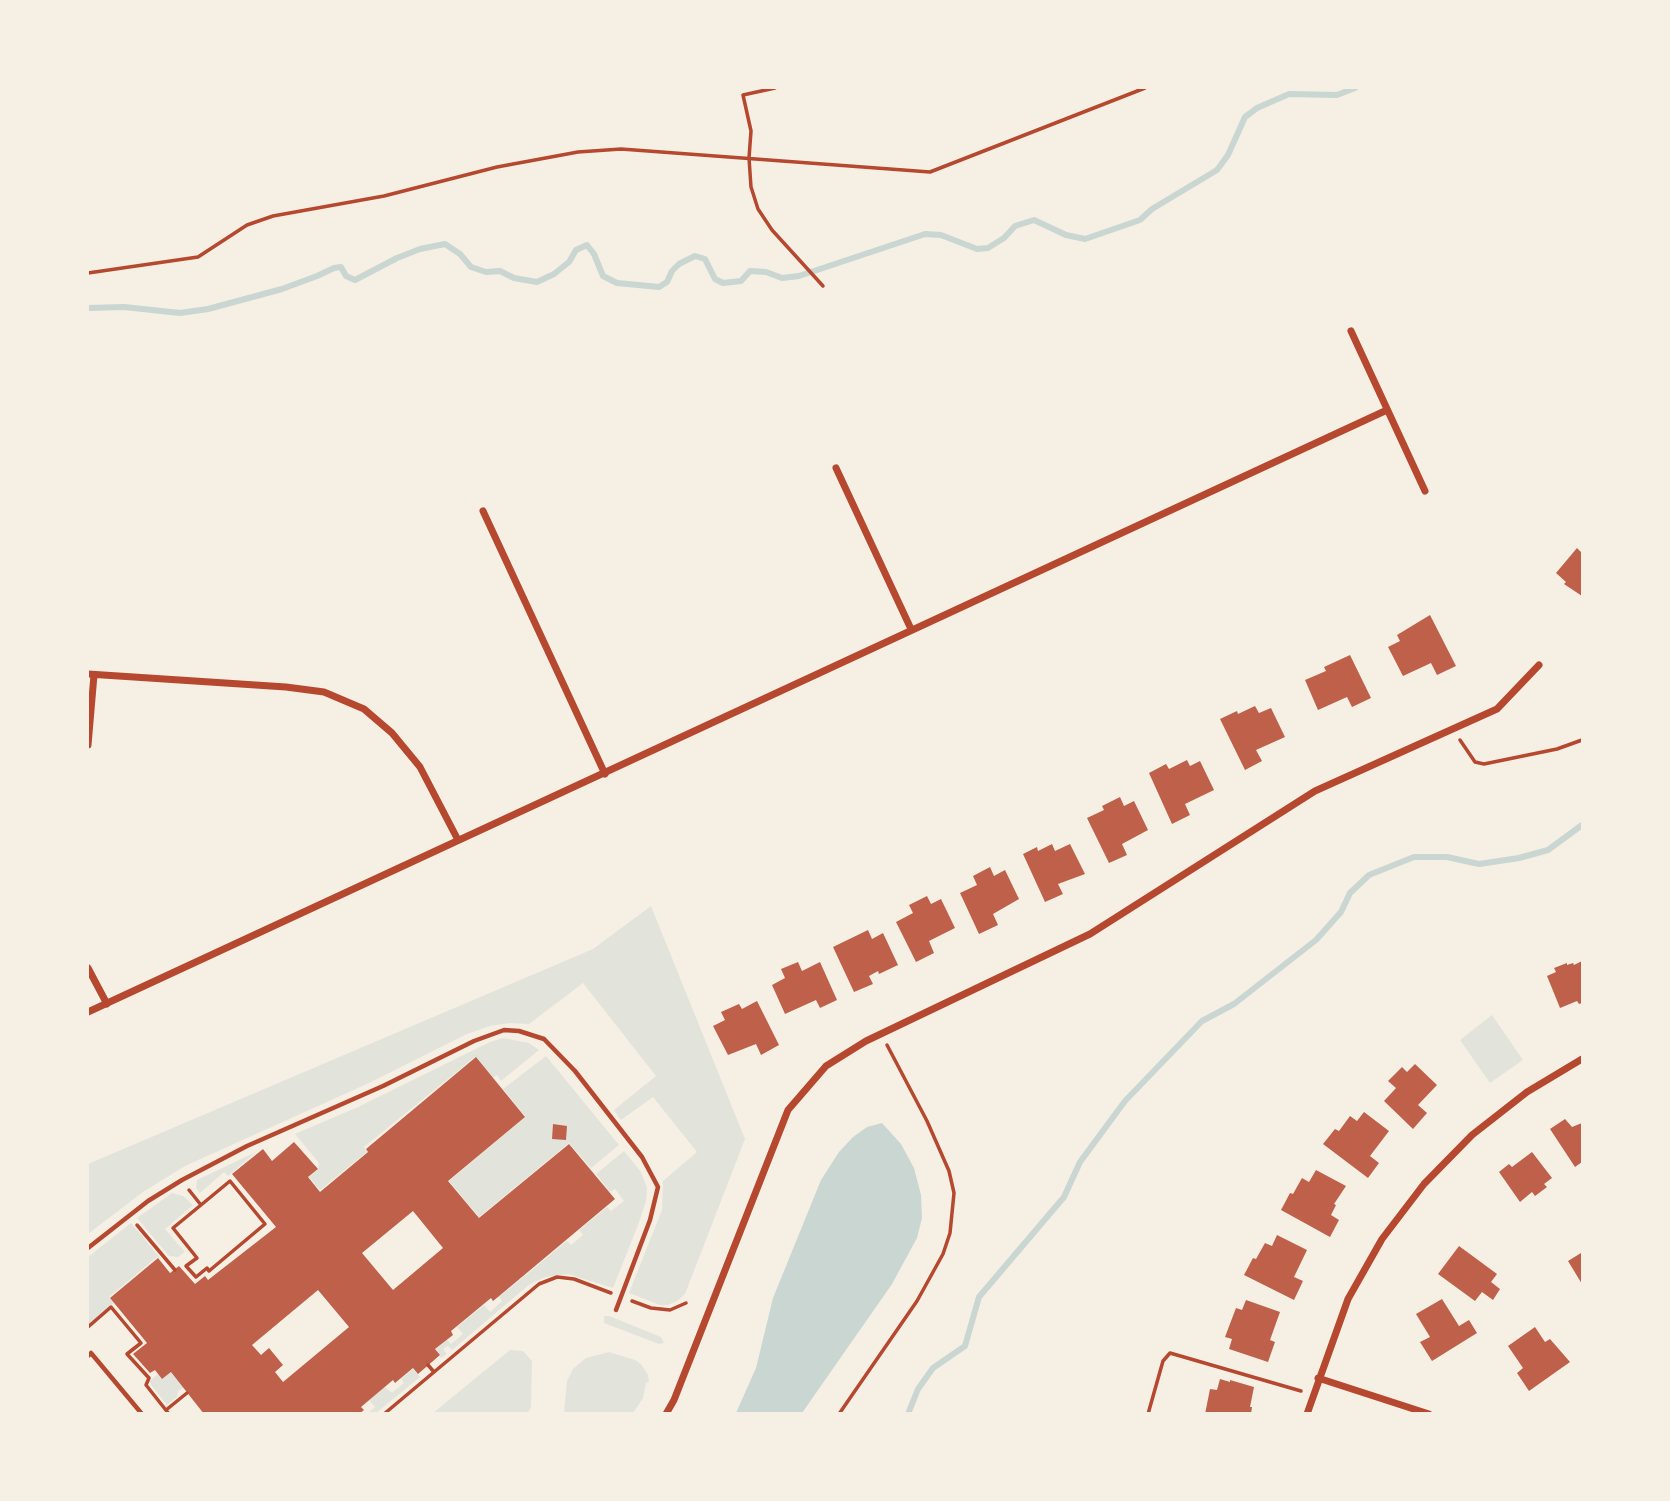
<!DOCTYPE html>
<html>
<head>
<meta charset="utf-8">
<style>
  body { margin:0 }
  #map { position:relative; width:1670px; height:1501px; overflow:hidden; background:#f6efe4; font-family:"Nunito Sans",sans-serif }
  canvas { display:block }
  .frame { position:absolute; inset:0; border:89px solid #f6efe4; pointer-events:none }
</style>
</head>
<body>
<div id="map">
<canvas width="1670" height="1501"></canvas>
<div class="frame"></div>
</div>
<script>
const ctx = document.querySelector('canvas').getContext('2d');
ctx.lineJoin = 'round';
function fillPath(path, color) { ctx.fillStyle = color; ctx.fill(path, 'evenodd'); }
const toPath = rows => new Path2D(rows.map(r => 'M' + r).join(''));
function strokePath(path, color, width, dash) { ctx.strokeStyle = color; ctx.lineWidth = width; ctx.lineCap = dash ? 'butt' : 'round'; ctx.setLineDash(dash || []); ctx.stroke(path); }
fillPath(toPath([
  [651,906,745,1139,685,1294,677,1301,668,1305,660,1305,629,1293,662,1210,663,1181,697,1152,653,1097,621,1120,614,1110,656,1076,583,983,529,1024,510,1023,490,1026,467,1034,369,1083,185,1166,143,1192,88,1234,88,1164,593,949],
  [1492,1015,1523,1060,1490,1083,1460,1040],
  [503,1038,529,1043,539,1050,501,1081,497,1075,493,1078,475,1057,364,1147,367,1152,320,1190,309,1177,318,1170,319,1163,295,1134,358,1107,490,1042],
  [546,1056,619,1145,591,1168,569,1143,479,1217,449,1181,524,1118,525,1116,503,1089],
  [624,1151,641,1172,647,1188,646,1201,638,1225,613,1288,568,1274,545,1277,530,1284,452,1350,448,1346,443,1349,447,1354,441,1358,436,1349,447,1340,451,1344,463,1334,457,1327,484,1305,490,1312,502,1301,499,1297,567,1241,571,1245,583,1235,579,1230,607,1207,611,1211,624,1201,615,1189,610,1192,596,1174],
  [256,1152,228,1176,224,1172,200,1193,196,1188,197,1180],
  [172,1193,183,1196,193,1205,165,1229,185,1252,178,1257,169,1256,137,1218],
  [131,1223,161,1259,157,1257,109,1297,114,1303,88,1326,88,1257],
  [604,1316,609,1316,661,1337,664,1343,659,1344,604,1323],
  [510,1350,523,1351,532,1361,531,1407,528,1413,433,1413],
  [609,1352,635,1360,641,1364,648,1375,649,1382,646,1383,643,1398,633,1413,564,1413,567,1381,573,1369,586,1358],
  [413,1369,420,1377,376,1413,368,1413,375,1407,369,1400,385,1387,392,1393,404,1383,401,1379],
  [171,1372,184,1387,178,1391,177,1397,167,1405,151,1385,150,1381,158,1374,162,1379]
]), '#e2e4dc');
fillPath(toPath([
  [882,1123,901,1144,914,1168,921,1195,922,1218,917,1238,892,1284,802,1413,736,1413,756,1368,773,1298,821,1180,839,1152,853,1137,867,1127]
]), '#c9d6d2');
strokePath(toPath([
  [88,308,124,307,180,313,208,309,282,289,317,276,334,268,341,267,346,276,355,280,397,258,420,249,445,244,460,254,471,267,486,272,500,271,514,278,537,282,554,274,569,262,576,250,587,245,594,254,603,276,617,283,659,287,667,282,672,271,679,264,695,256,705,259,715,279,723,283,741,281,750,271,766,272,782,278,799,276,925,234,941,235,977,249,988,248,1004,238,1015,226,1034,220,1066,235,1085,239,1140,220,1152,209,1217,170,1228,155,1245,117,1257,108,1289,94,1337,95,1355,88],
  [908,1414,918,1389,933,1368,965,1346,979,1297,1064,1197,1080,1162,1125,1101,1202,1021,1234,1004,1316,940,1341,912,1350,893,1369,875,1414,857,1447,857,1479,864,1519,858,1548,850,1582,825]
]), '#c9d6d2', 6);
fillPath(toPath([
  [1577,548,1582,553,1582,596,1564,584,1566,582,1556,573],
  [1430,615,1456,666,1437,675,1431,663,1403,676,1388,647,1400,641,1397,635],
  [1350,655,1371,698,1352,707,1347,697,1318,710,1305,680,1326,671,1324,667],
  [1255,706,1259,713,1271,708,1285,737,1256,750,1262,761,1245,770,1220,719,1237,711,1238,714],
  [1187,760,1190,766,1200,761,1214,790,1185,804,1190,815,1172,824,1149,773,1166,764,1169,769],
  [1120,797,1124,806,1134,801,1148,830,1122,844,1127,855,1109,863,1087,818,1104,810,1102,806],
  [1052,844,1055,851,1070,844,1085,874,1058,884,1063,894,1045,902,1023,854,1037,847,1038,851],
  [990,867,994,876,1005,870,1019,899,993,914,998,925,979,934,960,893,977,885,973,876],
  [927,896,931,904,941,899,955,928,929,941,934,953,916,962,896,922,913,913,909,905],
  [868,930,872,939,883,933,898,965,879,974,878,971,869,976,873,984,854,992,833,947],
  [1582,961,1582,1003,1579,1004,1577,1001,1560,1008,1547,976,1556,972,1554,968,1567,963,1567,965,1573,963,1574,965],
  [798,962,802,971,820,962,837,1000,820,1008,816,1000,785,1014,772,985,785,978,781,969],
  [757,1001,779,1045,761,1055,756,1044,728,1055,713,1026,725,1020,721,1012,739,1004,742,1009],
  [476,1057,525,1117,448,1181,479,1218,569,1144,615,1199,498,1297,493,1301,491,1298,451,1331,453,1335,435,1349,440,1355,418,1374,413,1368,395,1383,393,1380,361,1407,364,1410,359,1414,204,1414,171,1372,162,1379,155,1370,150,1373,133,1354,147,1343,110,1298,158,1258,170,1273,179,1266,195,1284,205,1276,208,1280,276,1227,232,1174,263,1149,272,1161,294,1142,318,1169,308,1177,320,1192,368,1152,366,1149],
  [413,1211,443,1248,393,1290,362,1253],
  [318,1290,349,1327,283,1382,275,1372,283,1365,269,1348,261,1355,252,1345],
  [1415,1064,1437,1085,1418,1105,1427,1113,1413,1129,1384,1101,1396,1088,1388,1081,1402,1067,1407,1072],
  [1364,1112,1389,1131,1370,1156,1379,1163,1368,1178,1323,1144,1335,1129,1339,1131,1350,1116,1357,1121],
  [1565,1119,1572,1127,1582,1123,1582,1162,1575,1167,1550,1129],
  [553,1124,567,1126,566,1140,552,1139],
  [1532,1152,1552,1178,1544,1184,1547,1187,1535,1196,1532,1192,1520,1202,1499,1172,1509,1164,1512,1167],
  [1316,1170,1346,1186,1334,1204,1336,1205,1331,1215,1339,1220,1330,1237,1281,1210,1290,1193,1293,1194,1302,1178,1309,1182],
  [1277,1235,1307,1250,1294,1277,1303,1281,1294,1300,1244,1275,1253,1258,1256,1259,1265,1243,1272,1246],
  [1459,1246,1497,1274,1491,1282,1500,1289,1493,1300,1482,1292,1475,1301,1438,1274],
  [1581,1253,1582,1255,1582,1284,1568,1261],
  [1442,1299,1459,1326,1469,1320,1477,1333,1432,1361,1420,1342,1430,1337,1416,1314],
  [1246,1300,1280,1312,1270,1340,1275,1342,1268,1362,1229,1349,1232,1339,1225,1337,1236,1308,1242,1310],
  [1535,1327,1545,1342,1550,1339,1570,1362,1529,1391,1517,1373,1523,1368,1508,1346],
  [1220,1379,1230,1382,1230,1380,1254,1387,1250,1407,1252,1407,1251,1414,1205,1414,1210,1389,1217,1390]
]), '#bf614a');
strokePath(toPath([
  [775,88,743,95,751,131,749,158,751,187,758,209,772,230,823,286],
  [88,273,198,257,247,225,273,216,384,196,497,167,578,152,621,149,930,172,1145,88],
  [1460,740,1475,762,1484,764,1557,749,1582,740],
  [189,1190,201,1205,230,1181,265,1224,209,1271,207,1268,196,1277,186,1266,197,1258,173,1228,201,1205],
  [137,1225,175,1270],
  [632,1301,651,1308,670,1310,686,1303],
  [88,1327,111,1307,141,1343,127,1354,149,1378,146,1385,169,1414],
  [428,1365,434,1372],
  [166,1410,187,1393],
  [384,1414,539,1284,557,1277,574,1279,611,1293],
  [839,1414,917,1301,943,1254,950,1233,954,1193,949,1171,927,1121,887,1045],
  [1148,1414,1163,1361,1170,1353,1301,1391]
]), '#b5482f', 3.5);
strokePath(toPath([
  [88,1248,148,1201,182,1180,247,1146,383,1086,474,1041,504,1030,519,1031,544,1039,575,1071,642,1157,658,1187,650,1220,616,1310],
  [88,1356,91,1353,142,1414]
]), '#b5482f', 4.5);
strokePath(toPath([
  [1351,331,1425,491],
  [836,468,911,629],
  [483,511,605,774],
  [88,674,286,687,324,692,364,709,392,733,420,767,458,840],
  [88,745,94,675],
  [88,968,107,1004],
  [88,1012,1387,410],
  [1318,1378,1429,1414],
  [666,1414,674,1400,788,1110,826,1066,866,1041,1090,934,1315,791,1497,709,1539,665],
  [1307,1414,1348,1299,1382,1239,1424,1184,1472,1135,1527,1092,1582,1059]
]), '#b5482f', 7);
</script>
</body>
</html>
